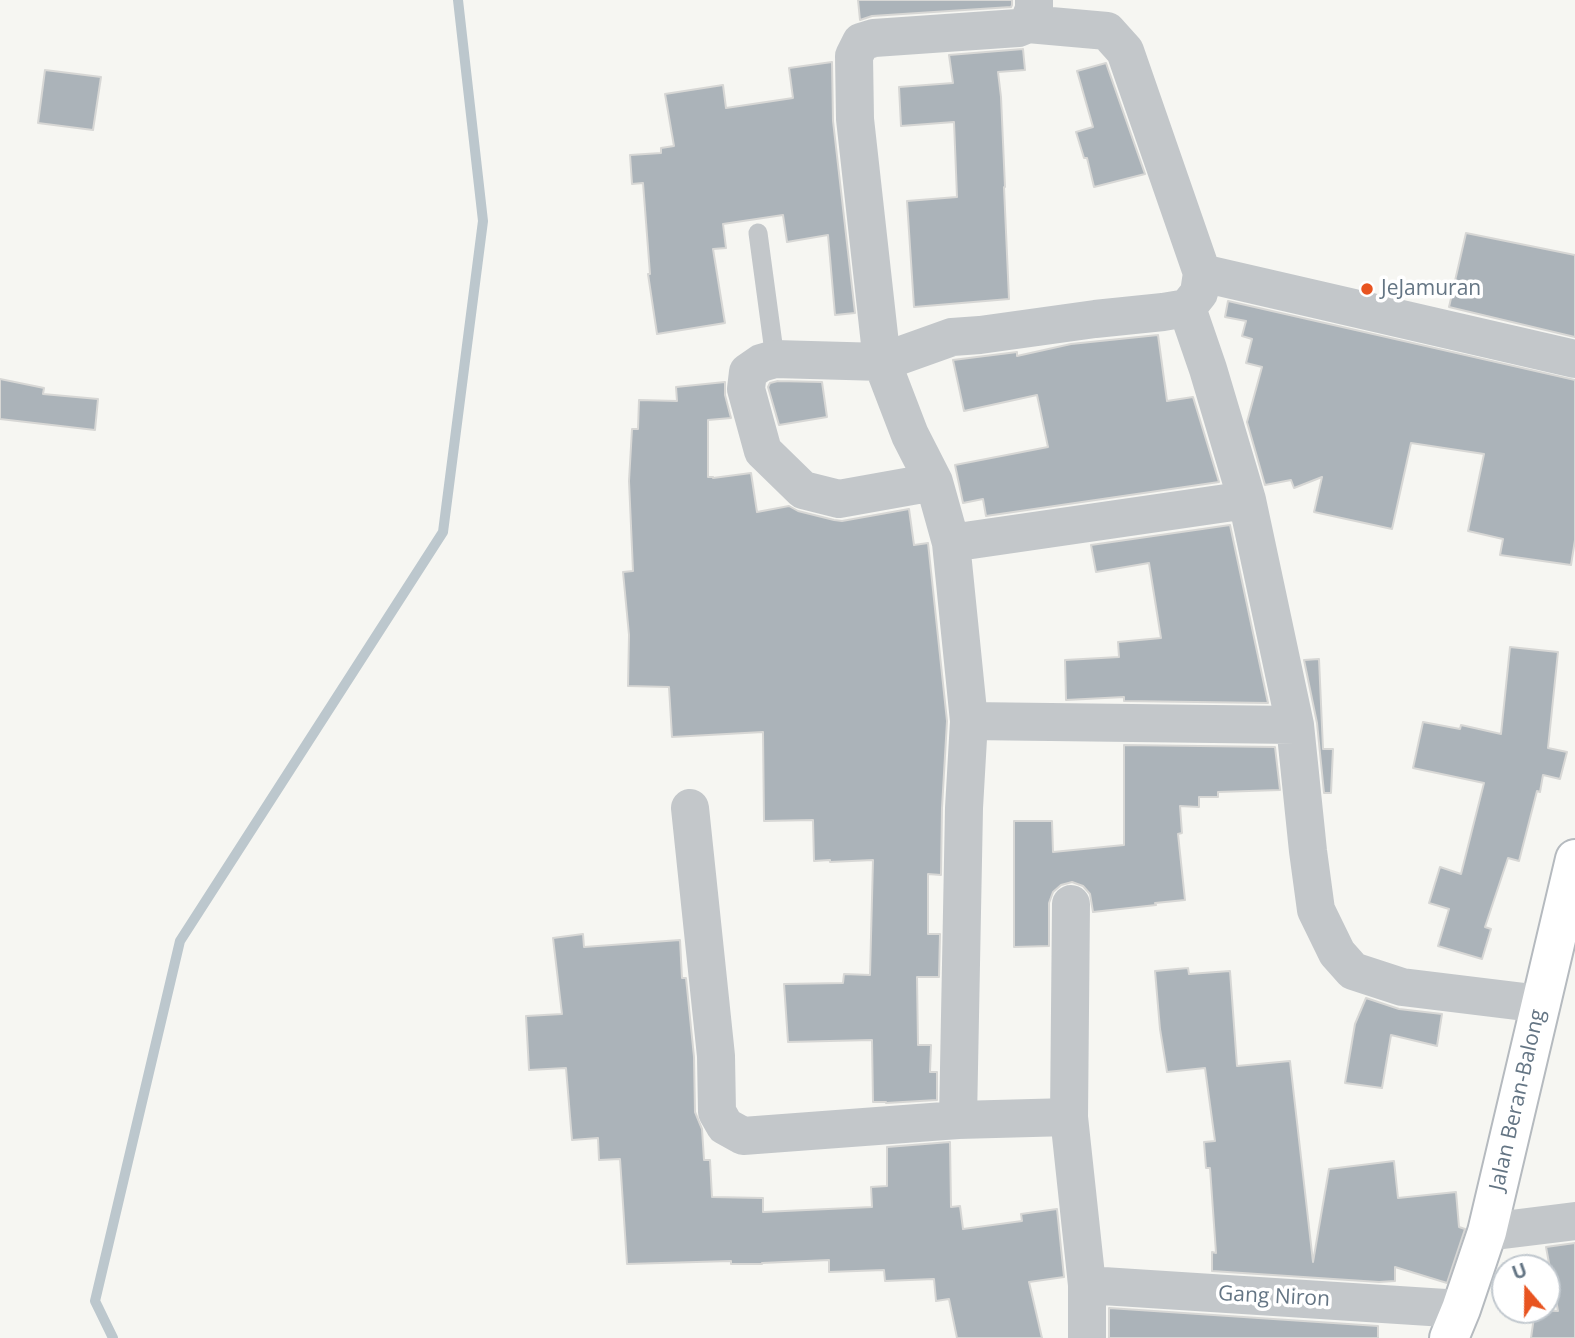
<!DOCTYPE html>
<html>
<head>
<meta charset="utf-8">
<style>
  body { margin:0 }
  #map { position:relative; width:1575px; height:1338px; overflow:hidden; background:#f6f6f2; font-family:"Open Sans",sans-serif }
  canvas { display:block }
  .north { position:absolute; left:1491px; top:1254px; width:70px; height:70px; box-sizing:border-box; background:#fff; border:2px solid #c1c8ce; border-radius:50%; rotate:340deg; font-size:19px; font-weight:700; line-height:28px; text-align:center; color:#647584 }
  .north::after { content:''; display:block; margin:auto; width:24px; height:32px; background:#e85420; clip-path:polygon(50% 0,100% 100%,50% 72%,0 100%) }
</style>
</head>
<body>
<div id="map">
<canvas width="1575" height="1338"></canvas>
<div class="north">U</div>
</div>
<script>
const ctx = document.querySelector('canvas').getContext('2d');
ctx.lineJoin = 'round';
const toPath = rows => new Path2D(rows.map(r => 'M' + r).join(''));
function strokePath(path, color, width, dash) { ctx.strokeStyle = color; ctx.lineWidth = width; ctx.lineCap = dash ? 'butt' : 'round'; ctx.setLineDash(dash || []); ctx.stroke(path); }
function fillPath(path, color) { ctx.fillStyle = color; ctx.fill(path, 'evenodd'); }
function label(font, color, halo, rows, align = 'center') {
  ctx.font = font + ' "Open Sans",sans-serif'; ctx.lineWidth = 7; ctx.setLineDash([]); ctx.textBaseline = 'middle'; ctx.strokeStyle = halo; ctx.fillStyle = color; for (const [text, x, y, turn = 0] of rows) {
    ctx.save(); ctx.translate(x, y); ctx.rotate((+turn || 0) * Math.PI / 180); ctx.textAlign = isNaN(turn) ? turn : align; if (halo) ctx.strokeText(text, 0, 0); ctx.fillText(text, 0, 0); ctx.restore();
  }
}
strokePath(toPath([
  [113,1338,95,1301,180,941,443,532,483,221,458,0]
]), '#bcc7cd', 10);
const building = toPath([
  [858,0,1012,0,1012,5,1011,7,872,16,860,20,858,0],
  [1023,49,1025,70,998,72,1001,97,1005,187,1004,187,1009,299,914,307,907,201,957,197,954,122,901,126,899,87,953,83,949,55,1023,49],
  [832,62,833,121,855,313,835,315,828,235,787,242,783,215,723,224,726,248,713,249,725,323,657,334,648,274,650,274,643,183,632,184,630,155,661,153,661,148,674,146,665,94,723,85,726,108,793,98,789,68,832,62],
  [1106,63,1145,174,1094,187,1087,158,1084,158,1076,132,1093,127,1077,71,1106,63],
  [45,70,101,77,93,130,38,123,45,70],
  [1466,233,1575,255,1575,337,1449,307,1466,233],
  [1228,301,1575,380,1575,540,1571,565,1500,555,1503,539,1468,531,1484,454,1411,443,1392,529,1314,512,1322,477,1294,488,1291,480,1265,485,1247,422,1262,367,1246,363,1252,339,1242,336,1246,321,1225,317,1228,301],
  [1158,335,1167,401,1193,397,1219,482,986,516,983,499,963,503,955,465,1048,447,1037,395,964,411,953,360,1017,352,1017,356,1071,344,1158,335],
  [0,379,44,388,43,394,98,399,95,430,0,419,0,379],
  [778,381,822,382,827,417,779,425,768,387,770,383,778,381],
  [725,382,725,395,731,418,708,420,708,477,713,477,713,478,751,473,757,512,789,506,798,511,834,520,842,521,909,509,914,545,928,543,947,721,942,808,941,875,928,874,928,934,940,934,939,977,917,977,918,1045,931,1045,930,1072,937,1072,937,1100,886,1103,886,1102,873,1102,872,1040,788,1042,784,984,843,983,844,974,870,975,873,860,830,862,830,860,814,861,813,820,764,821,763,732,672,737,669,687,628,686,629,635,623,572,633,571,629,481,632,429,638,429,639,400,677,401,676,387,725,382],
  [1230,525,1268,703,1124,701,1124,697,1066,700,1065,660,1119,657,1118,642,1161,638,1149,563,1096,572,1091,545,1230,525],
  [1510,647,1558,652,1548,748,1567,752,1560,779,1543,775,1540,792,1537,791,1519,861,1508,858,1485,927,1491,929,1482,959,1438,946,1449,909,1429,903,1440,867,1461,874,1484,783,1413,768,1423,722,1460,729,1461,725,1501,734,1510,647],
  [1319,659,1323,749,1333,749,1331,793,1324,793,1317,723,1304,660,1319,659],
  [1124,745,1275,747,1280,790,1218,792,1218,797,1199,797,1199,807,1180,806,1182,833,1178,834,1185,900,1155,903,1156,905,1093,912,1090,894,1083,886,1072,882,1061,885,1053,892,1049,903,1049,946,1014,947,1014,821,1052,821,1053,852,1124,845,1124,745],
  [583,934,584,947,680,940,682,978,686,978,694,1057,695,1112,702,1129,704,1160,710,1160,712,1197,763,1198,763,1212,872,1207,871,1187,887,1186,887,1147,950,1142,951,1207,960,1206,963,1229,1022,1221,1021,1214,1057,1209,1064,1277,1029,1282,1042,1338,957,1338,949,1299,936,1301,934,1279,885,1281,884,1270,829,1272,829,1260,762,1263,762,1264,731,1264,731,1261,627,1264,620,1159,599,1160,598,1138,572,1140,566,1068,529,1070,526,1016,562,1014,553,938,583,934],
  [1188,968,1189,974,1230,971,1237,1066,1290,1061,1313,1262,1329,1169,1394,1161,1398,1198,1456,1192,1459,1227,1465,1229,1447,1283,1395,1267,1395,1281,1379,1282,1212,1271,1212,1252,1216,1253,1210,1168,1206,1168,1204,1142,1215,1141,1205,1068,1167,1072,1160,1029,1155,971,1188,968],
  [1366,998,1399,1009,1442,1014,1437,1046,1391,1035,1382,1088,1345,1083,1355,1024,1366,998],
  [1575,1243,1575,1338,1531,1338,1535,1310,1558,1311,1546,1247,1575,1243],
  [1109,1308,1378,1326,1378,1338,1109,1338,1109,1308]
]);
fillPath(building, '#abb3b9');
strokePath(building, '#d7d7d5', 2);
const secondary = toPath([
  [1449,1338,1461,1309,1487,1232,1575,859]
]);
strokePath(secondary, '#b5babf', 42);
strokePath(toPath([
  [758,233,775,359]
]), '#c3c7ca', 19);
strokePath(toPath([
  [1034,0,1034,9,1028,24,1018,28,874,38,861,42,854,56,855,119,882,362,910,435,934,482,951,543,969,721,964,808,958,1120,1069,1117],
  [1202,273,1575,359],
  [1187,308,1208,369,1247,500],
  [934,482,839,499,803,490,763,451,746,389,748,372,761,363,775,359,882,362,952,337,980,335,1095,319,1163,312,1187,308,1199,293,1202,273,1125,51,1107,31,1028,24],
  [951,543,1247,500,1295,725,1308,851,1316,910,1337,953,1353,971,1402,987,1541,1004],
  [969,721,1295,725],
  [690,808,716,1056,717,1112,725,1126,743,1136,958,1120],
  [1071,904,1069,1117,1087,1285,1087,1338],
  [1487,1232,1575,1221],
  [1087,1285,1461,1309]
]), '#c3c7ca', 38);
strokePath(secondary, '#fff', 38);
for (const [x, y, r, color] of [
  [1367,289,7,"#e85420"]
]) { const dot = new Path2D(); dot.arc(x, y, r, 0, 2 * Math.PI); ctx.fillStyle = color; ctx.fill(dot); strokePath(dot, '#fff', 2.5); }
label('21px', '#647584', '#fff', [
  ["JeJamuran",1381,289]
], 'left');
label('21px', '#647584', '#fff', [
  ["Jalan Beran-Balong",1518,1100,-77],
  ["Gang Niron",1274,1297,3]
]);
</script>
</body>
</html>
